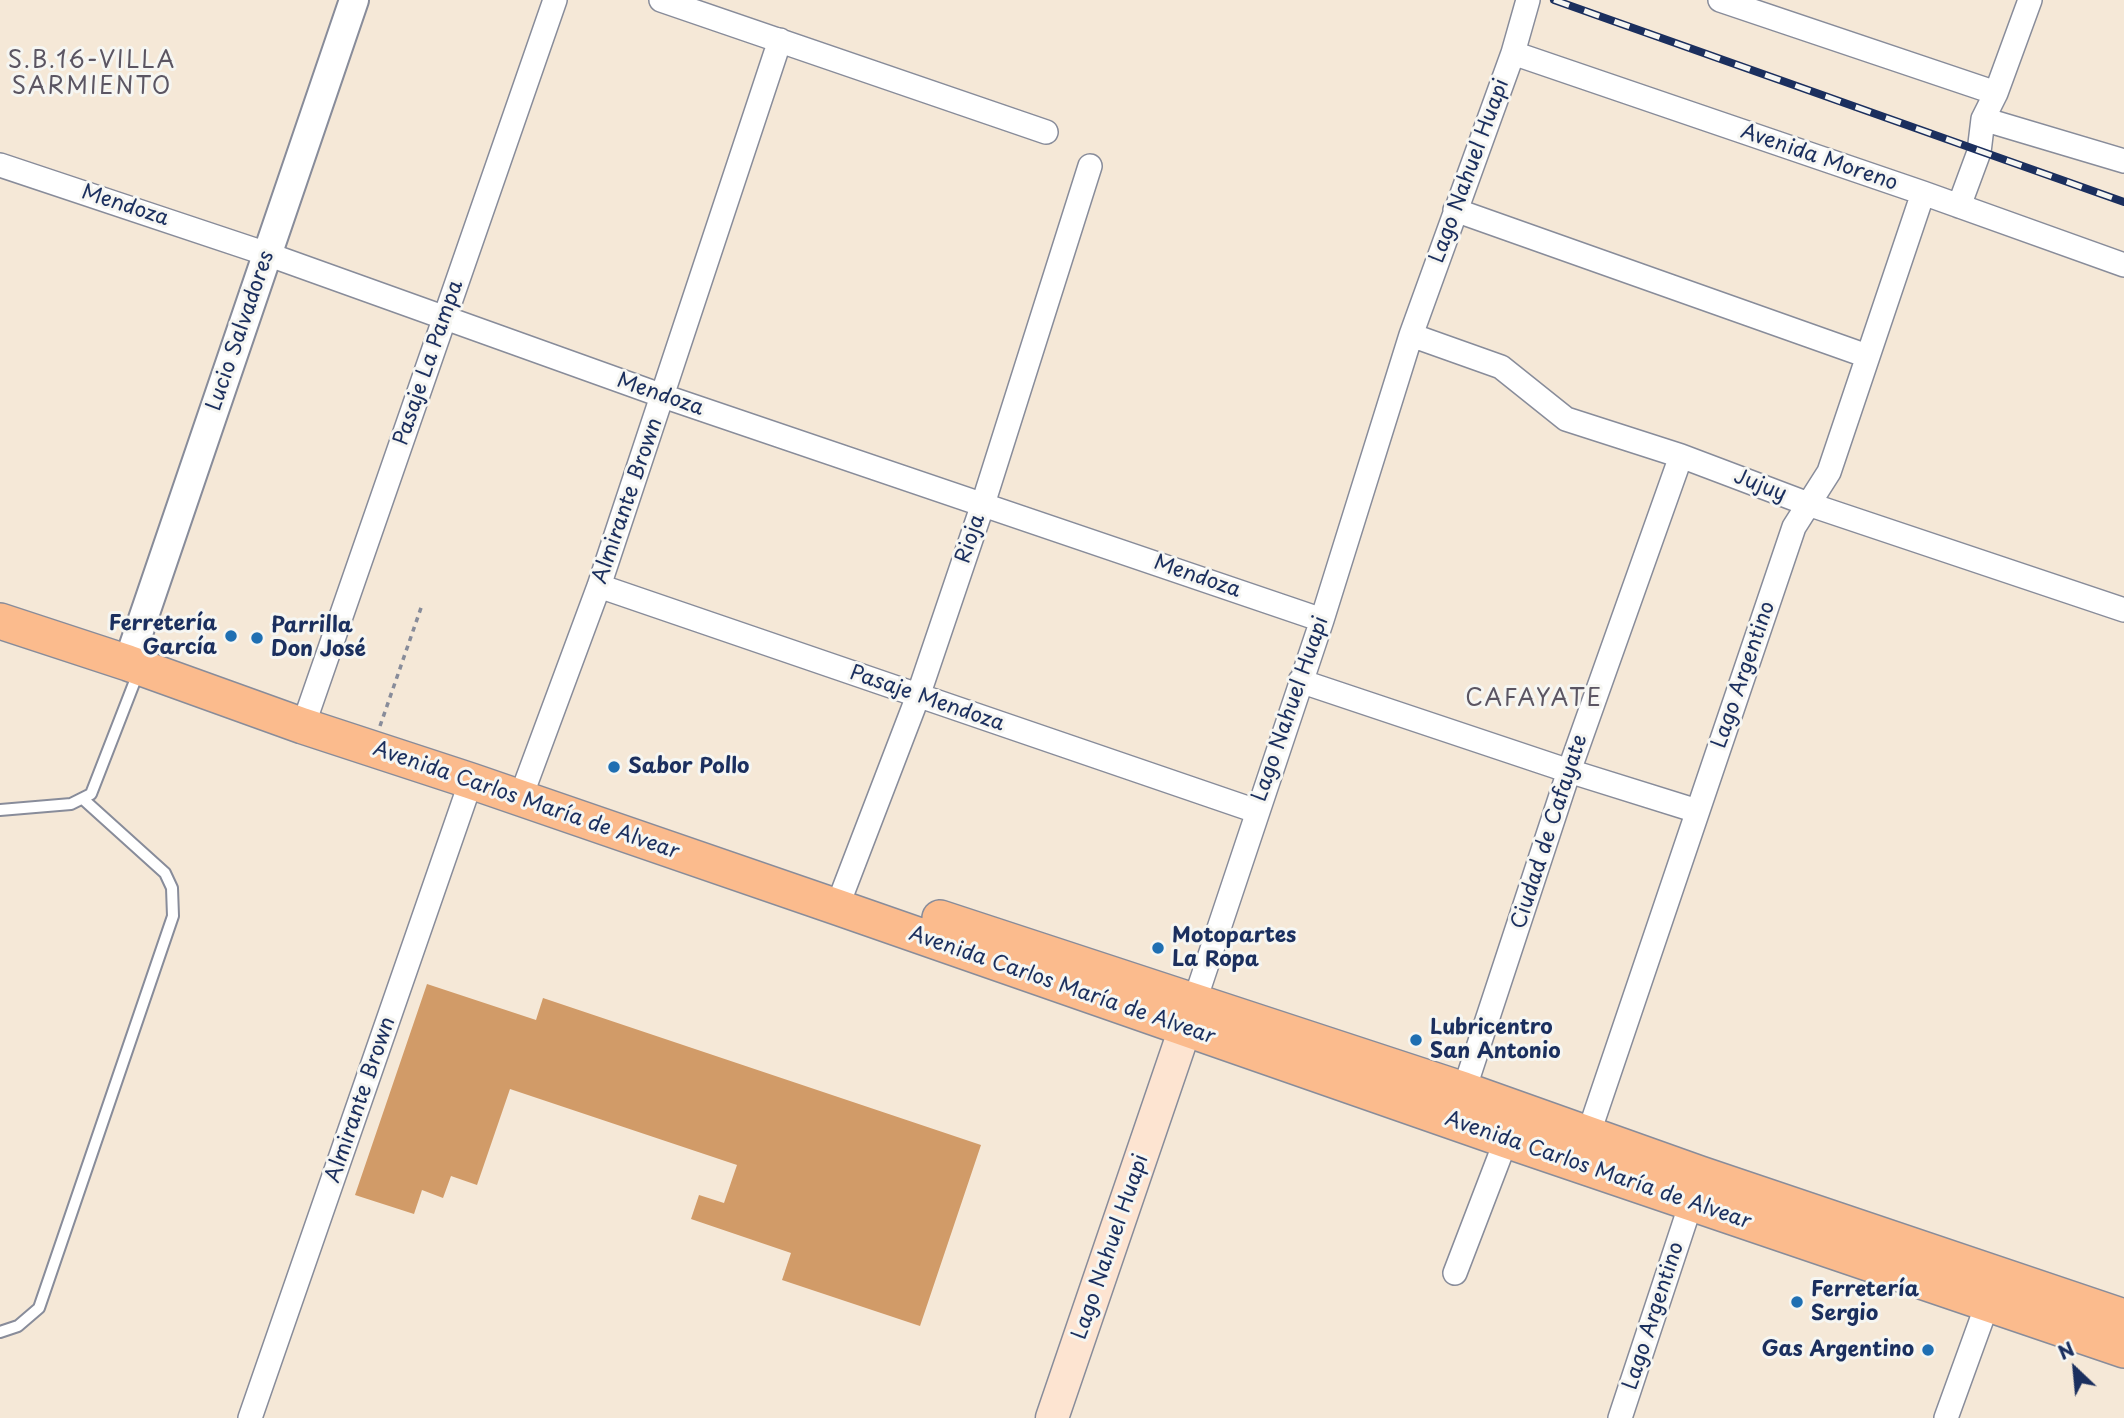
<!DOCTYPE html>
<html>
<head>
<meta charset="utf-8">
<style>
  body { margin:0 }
  #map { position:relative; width:2124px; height:1418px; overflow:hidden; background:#f5e8d7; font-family:"Playpen Sans",sans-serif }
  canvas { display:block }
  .north { position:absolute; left:2040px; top:1334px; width:70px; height:70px; -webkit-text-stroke:5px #f6f6f2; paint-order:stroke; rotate:334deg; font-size:19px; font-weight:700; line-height:28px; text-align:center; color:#1b2f5e }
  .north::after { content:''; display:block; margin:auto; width:24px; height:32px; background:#1b2f5e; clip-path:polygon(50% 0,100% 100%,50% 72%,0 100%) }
</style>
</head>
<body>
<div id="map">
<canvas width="2124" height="1418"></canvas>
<div class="north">N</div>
</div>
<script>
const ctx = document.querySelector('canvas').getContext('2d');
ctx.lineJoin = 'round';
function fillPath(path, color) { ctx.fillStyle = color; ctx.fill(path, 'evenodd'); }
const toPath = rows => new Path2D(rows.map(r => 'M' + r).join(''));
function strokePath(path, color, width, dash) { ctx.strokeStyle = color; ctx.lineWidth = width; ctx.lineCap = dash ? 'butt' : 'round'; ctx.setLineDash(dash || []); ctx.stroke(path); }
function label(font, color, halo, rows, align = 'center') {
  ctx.font = font + ' "Playpen Sans",sans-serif'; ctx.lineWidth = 6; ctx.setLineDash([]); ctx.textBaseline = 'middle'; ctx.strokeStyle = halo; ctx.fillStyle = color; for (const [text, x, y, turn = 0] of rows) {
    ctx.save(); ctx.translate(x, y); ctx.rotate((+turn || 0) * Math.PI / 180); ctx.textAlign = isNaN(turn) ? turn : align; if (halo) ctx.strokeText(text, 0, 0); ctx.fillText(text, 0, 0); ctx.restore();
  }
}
fillPath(toPath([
  [427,984,536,1020,543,998,981,1145,920,1326,782,1280,791,1253,691,1219,699,1195,724,1203,737,1165,510,1089,477,1185,451,1176,443,1198,422,1190,414,1214,355,1195]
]), '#d19b68');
const service = toPath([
  [0,810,71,804,91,794,138,673],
  [0,1332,18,1326,39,1308,173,916,172,888,165,873,83,799]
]);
const minor = toPath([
  [661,0,1046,132],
  [1720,0,1996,93],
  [1513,53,1923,193,2124,265],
  [1983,119,2124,161],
  [0,165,267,254,663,396,1322,620],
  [1959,206,1979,152,1983,119,1996,93,2030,0],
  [1455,210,1867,356],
  [1411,335,1501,367,1566,419,1681,456,1808,504,2124,610],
  [599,586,1256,811],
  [1300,681,1569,771,1697,811],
  [303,726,555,0],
  [520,799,599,586,780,40],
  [837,907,918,696,983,504,1090,166],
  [1194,1003,1322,620,1411,335,1513,53,1528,0],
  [1464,1090,1569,771,1681,456],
  [1584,1147,1794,527,1829,472,1923,193],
  [1455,1273,1506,1140],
  [250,1418,471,781],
  [1620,1418,1695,1191],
  [1946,1418,1992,1291]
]);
const tertiary = toPath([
  [128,663,354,0]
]);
const secondary = toPath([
  [1052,1418,1193,1005]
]);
const primary = toPath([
  [0,621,128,663,303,726,471,781,837,907,1506,1140,2124,1350],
  [940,918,1464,1090,1700,1174,2124,1317]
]);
strokePath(service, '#888c9a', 14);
strokePath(minor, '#888c9a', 26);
strokePath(tertiary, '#888c9a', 32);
strokePath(secondary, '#888c9a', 35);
strokePath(primary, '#888c9a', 38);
strokePath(toPath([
  [380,726,422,605]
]), '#888c9a', 3.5, [5, 5]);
strokePath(service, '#fff', 10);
strokePath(minor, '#fff', 23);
strokePath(tertiary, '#fff', 28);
strokePath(secondary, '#fde4d1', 32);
strokePath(primary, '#fbbb8d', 35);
const rail = toPath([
  [1554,0,2124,202]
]);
strokePath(rail, '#1b2f5e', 8);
strokePath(rail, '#f6f6f2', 5, [16]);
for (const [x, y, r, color] of [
  [231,636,7,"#1f6fb2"],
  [257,638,7,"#1f6fb2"],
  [614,767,7,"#1f6fb2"],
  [1158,948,7,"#1f6fb2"],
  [1416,1040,7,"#1f6fb2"],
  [1797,1302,7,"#1f6fb2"],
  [1928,1350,7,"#1f6fb2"]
]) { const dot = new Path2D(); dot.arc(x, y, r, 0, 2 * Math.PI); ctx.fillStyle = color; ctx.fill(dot); strokePath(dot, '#f6f6f2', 2.5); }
label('21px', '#1b2f5e', '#f6f6f2', [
  ["Avenida Moreno",1819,158,19],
  ["Lago Nahuel Huapi",1470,171,-70],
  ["Mendoza",125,206,18],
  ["Lucio Salvadores",241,331,-71],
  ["Pasaje La Pampa",429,363,-71],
  ["Mendoza",660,395,19],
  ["Jujuy",1760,486,21],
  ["Almirante Brown",628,501,-71],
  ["Rioja",971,539,-71],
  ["Mendoza",1197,577,19],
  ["Lago Argentino",1744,675,-71],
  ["Pasaje Mendoza",927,699,19],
  ["Lago Nahuel Huapi",1291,709,-71],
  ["Avenida Carlos María de Alvear",526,801,19],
  ["Ciudad de Cafayate",1550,832,-72],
  ["Avenida Carlos María de Alvear",1062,986,19],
  ["Almirante Brown",361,1100,-71],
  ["Avenida Carlos María de Alvear",1598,1171,19],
  ["Lago Nahuel Huapi",1111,1247,-71],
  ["Lago Argentino",1654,1316,-72]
]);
label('bold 21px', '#1b2f5e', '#f6f6f2', [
  ["Ferretería",217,624,"right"],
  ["García",217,648,"right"],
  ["Parrilla",271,626],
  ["Don José",271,650],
  ["Sabor Pollo",628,767],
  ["Motopartes",1172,936],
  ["La Ropa",1172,960],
  ["Lubricentro",1430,1028],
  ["San Antonio",1430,1052],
  ["Ferretería",1811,1290],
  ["Sergio",1811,1314],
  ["Gas Argentino",1914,1350,"right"]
], 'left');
ctx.letterSpacing = '2px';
label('23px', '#5b5562', '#f6f6f2', [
  ["S.B.16-VILLA",92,62],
  ["SARMIENTO",92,88],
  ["CAFAYATE",1534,700]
]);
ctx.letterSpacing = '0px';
</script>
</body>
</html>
